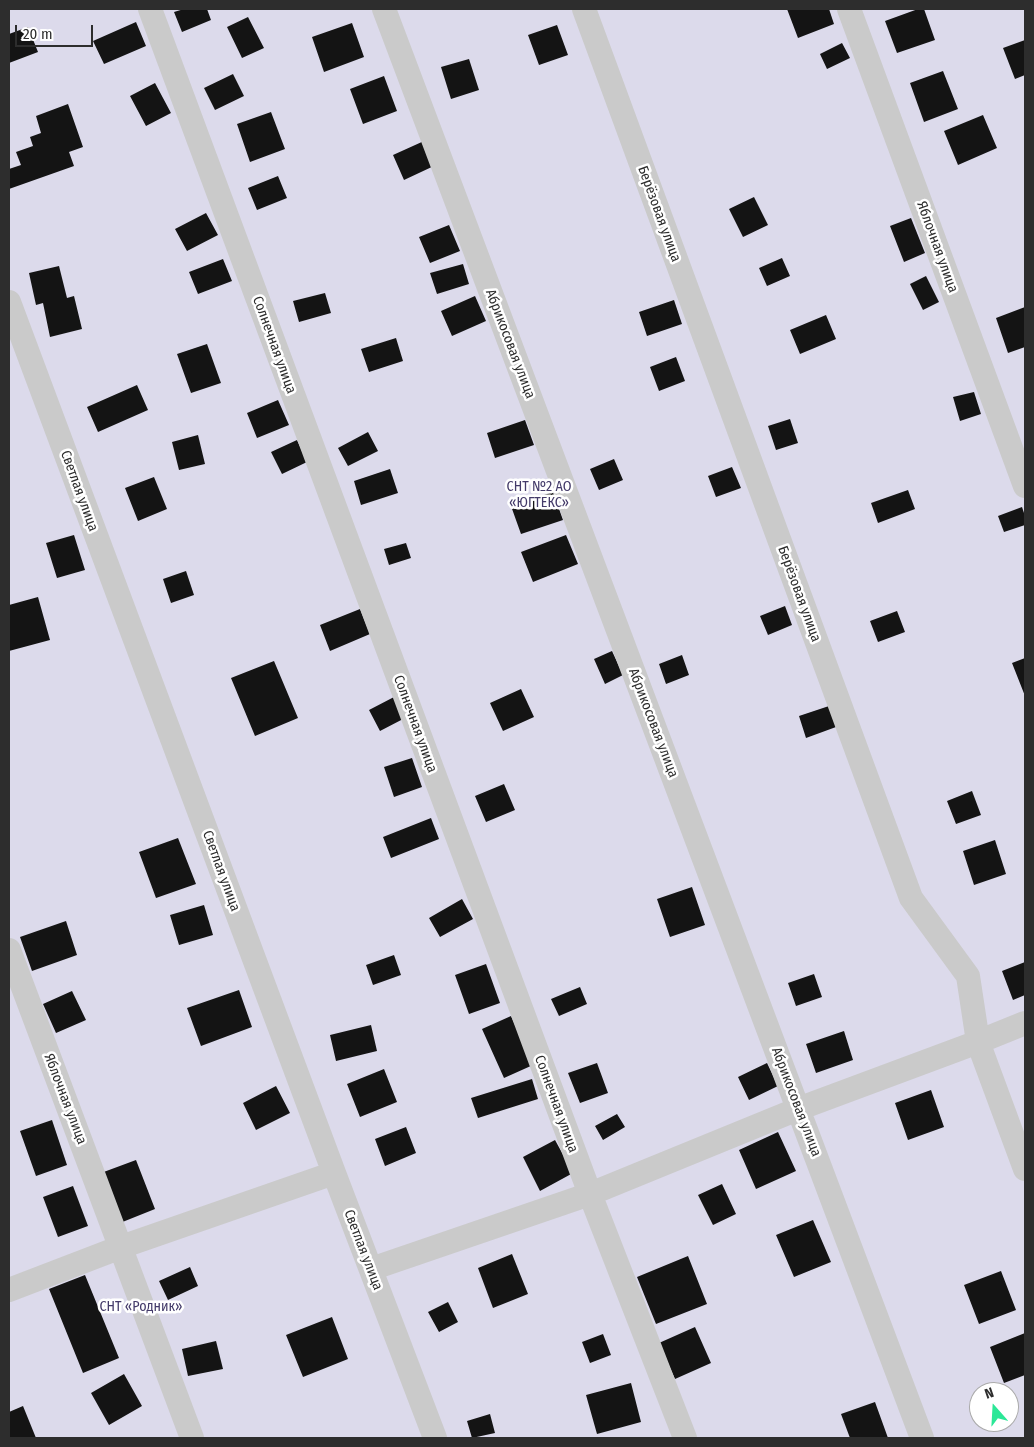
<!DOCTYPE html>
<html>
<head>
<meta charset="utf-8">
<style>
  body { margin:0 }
  #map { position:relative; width:1034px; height:1447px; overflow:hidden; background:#fff; font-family:"Fira Sans Condensed",sans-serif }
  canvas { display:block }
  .frame { position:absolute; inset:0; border:10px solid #2d2d2d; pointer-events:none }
  .north { position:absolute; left:969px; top:1382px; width:50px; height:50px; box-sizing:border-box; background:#fff; border:1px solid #ababab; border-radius:50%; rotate:341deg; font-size:14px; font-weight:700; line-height:20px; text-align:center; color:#2d2d2d }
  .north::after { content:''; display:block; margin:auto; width:18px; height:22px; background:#2ce797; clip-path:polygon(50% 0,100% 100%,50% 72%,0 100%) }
  .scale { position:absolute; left:15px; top:25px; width:78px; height:22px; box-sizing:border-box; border:2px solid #2d2d2d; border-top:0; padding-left:6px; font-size:15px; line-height:18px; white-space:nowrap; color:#2d2d2d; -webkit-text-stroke:4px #fff; paint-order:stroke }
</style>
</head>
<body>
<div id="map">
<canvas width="1034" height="1447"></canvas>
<div class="frame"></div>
<div class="north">N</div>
<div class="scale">20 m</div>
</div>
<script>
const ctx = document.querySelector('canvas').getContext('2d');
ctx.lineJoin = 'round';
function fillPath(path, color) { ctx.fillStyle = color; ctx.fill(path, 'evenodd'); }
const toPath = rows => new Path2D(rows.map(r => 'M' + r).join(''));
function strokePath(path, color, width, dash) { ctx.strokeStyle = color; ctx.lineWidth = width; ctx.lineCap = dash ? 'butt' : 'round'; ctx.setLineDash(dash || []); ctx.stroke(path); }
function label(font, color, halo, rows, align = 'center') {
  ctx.font = font + ' "Fira Sans Condensed",sans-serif'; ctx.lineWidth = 5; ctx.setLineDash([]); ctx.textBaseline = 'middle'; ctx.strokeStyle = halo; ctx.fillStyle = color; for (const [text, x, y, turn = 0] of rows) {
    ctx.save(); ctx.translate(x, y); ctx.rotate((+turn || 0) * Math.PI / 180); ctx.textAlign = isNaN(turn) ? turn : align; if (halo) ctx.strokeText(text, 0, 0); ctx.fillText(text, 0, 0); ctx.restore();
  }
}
fillPath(toPath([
  [9,9,1025,9,1025,1438,9,1438],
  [979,1392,1009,1392,1009,1422,979,1422]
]), '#dcdaeb');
fillPath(toPath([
  [184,9,207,9,211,20,182,32,174,12],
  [787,9,829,9,834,24,798,38],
  [918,9,924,9,935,40,897,53,885,21],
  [248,17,264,48,242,58,227,27],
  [136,22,146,46,104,64,93,41],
  [352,23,364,57,324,72,312,37],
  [557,25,568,55,539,65,528,35],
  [28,27,38,52,9,63,9,34],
  [1025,40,1025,75,1015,79,1003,48],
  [842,43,850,58,827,69,820,54],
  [469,59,479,90,451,99,441,67],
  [943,71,958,109,924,122,910,83],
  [233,74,244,96,215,110,204,88],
  [384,76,397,111,363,124,350,89],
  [155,83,171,113,146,126,130,96],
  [68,104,83,147,69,152,74,166,9,189,9,169,21,165,16,152,33,146,30,137,41,133,36,116],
  [271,112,285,149,250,162,237,124],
  [983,115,997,148,958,165,944,131],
  [424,141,436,165,404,180,393,155],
  [278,176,287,198,257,210,248,188],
  [754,197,768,225,743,237,729,209],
  [206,213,218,235,187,251,175,229],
  [911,218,925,253,904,262,890,226],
  [449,225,460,251,430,263,419,237],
  [782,258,790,276,767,286,759,268],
  [223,259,232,281,198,294,189,272],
  [463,264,469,284,437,294,430,273],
  [59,266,67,298,74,296,82,329,50,337,43,303,36,305,29,273],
  [926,276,939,302,923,310,910,284],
  [325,293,331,313,299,322,293,301],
  [475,296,486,321,452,336,441,311],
  [674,300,682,324,647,336,639,312],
  [1025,307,1025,347,1008,353,996,318],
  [826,315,836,339,800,354,790,330],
  [396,338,403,361,369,372,361,349],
  [207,344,221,383,191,393,177,354],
  [676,357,685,381,659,391,650,367],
  [137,385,148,410,98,432,87,407],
  [974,392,981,414,960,421,953,397],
  [278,400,289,425,257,438,247,413],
  [790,419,798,443,776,450,768,426],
  [525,420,534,445,495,458,487,433],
  [368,432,378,451,348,466,338,448],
  [198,435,205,464,179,470,172,442],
  [297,440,307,462,282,474,271,452],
  [614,459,623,480,599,490,590,469],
  [732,467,741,488,716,497,708,476],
  [390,469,398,493,361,505,354,481],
  [154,477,167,509,138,521,125,488],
  [908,490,915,509,878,523,871,503],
  [553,492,563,520,521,534,511,506],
  [1022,507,1025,516,1025,525,1004,532,998,516],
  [74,535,85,570,57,578,46,543],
  [566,535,578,564,533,582,521,552],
  [406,543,411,558,389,565,384,549],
  [186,571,194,595,171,603,163,579],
  [38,597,50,640,9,651,9,605],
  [785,606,792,625,768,635,760,616],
  [360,609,370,634,330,651,320,625],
  [897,611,905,632,878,642,870,621],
  [612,651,623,675,605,684,594,659],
  [682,655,689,675,666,684,659,664],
  [1025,658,1025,696,1012,663],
  [274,661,298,718,255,736,231,678],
  [521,689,534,717,503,731,490,703],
  [394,697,405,718,380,731,369,710],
  [829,706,836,727,806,738,799,716],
  [412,758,422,787,394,797,384,767],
  [504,784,515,810,486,822,475,796],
  [972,791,981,815,956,824,947,801],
  [431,818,439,839,391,858,383,837],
  [178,838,196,884,156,898,139,852],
  [995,840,1006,874,974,885,963,851],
  [692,887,705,925,670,937,657,899],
  [462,899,473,919,440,937,429,918],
  [204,905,213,935,179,945,170,915],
  [66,921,77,955,32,971,20,937],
  [394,955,401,975,373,985,366,965],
  [1025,962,1025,995,1013,1000,1002,971],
  [486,964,500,1003,469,1014,455,975],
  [814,974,822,997,796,1006,788,983],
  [580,987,587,1004,559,1016,551,999],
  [239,990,252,1027,201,1046,187,1008],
  [72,991,86,1020,56,1033,43,1004],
  [511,1016,533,1065,504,1078,482,1029],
  [371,1025,377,1051,336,1061,330,1035],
  [844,1031,853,1060,816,1073,806,1044],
  [597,1063,608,1093,580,1103,568,1073],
  [767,1063,778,1086,749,1100,738,1077],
  [384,1069,397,1102,360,1117,347,1084],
  [532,1079,538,1099,478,1118,471,1098],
  [276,1086,290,1113,256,1130,243,1103],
  [931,1090,944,1127,908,1140,895,1103],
  [617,1114,625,1127,603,1140,595,1126],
  [52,1120,67,1165,36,1176,20,1131],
  [406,1127,416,1153,385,1166,375,1139],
  [778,1132,796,1171,756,1189,739,1150],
  [555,1140,573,1173,540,1191,523,1157],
  [136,1160,155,1209,120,1223,101,1173],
  [722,1184,736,1214,713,1225,698,1195],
  [73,1186,88,1226,58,1237,43,1197],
  [813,1220,831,1262,794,1277,776,1235],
  [512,1254,528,1294,493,1308,478,1268],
  [688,1256,707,1304,656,1324,637,1277],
  [190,1267,198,1286,168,1300,159,1281],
  [1001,1271,1016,1310,979,1324,964,1285],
  [85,1275,119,1358,83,1373,49,1289],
  [448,1302,458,1322,439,1332,428,1312],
  [332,1317,348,1359,303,1377,286,1335],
  [695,1327,711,1363,675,1379,659,1343],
  [1025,1333,1025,1375,1004,1383,990,1347],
  [603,1334,611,1355,590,1363,582,1342],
  [216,1341,223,1369,188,1376,182,1349],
  [124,1374,142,1406,109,1425,91,1393],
  [631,1383,641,1422,597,1434,586,1395],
  [875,1402,888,1438,850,1438,841,1414],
  [23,1406,36,1438,9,1438,9,1412],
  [490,1414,495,1433,472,1438,467,1421]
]), '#141414');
strokePath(toPath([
  [150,9,590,1194,685,1438],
  [384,9,922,1438],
  [584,9,911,898,968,976,978,1042,1025,1169],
  [849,9,1025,486],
  [9,302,334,1173,435,1438],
  [9,950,192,1438],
  [371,1269,590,1194,798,1109,978,1042,1025,1023],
  [9,1290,121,1247,334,1173]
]), '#cacaca', 24);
label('14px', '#2d2d2d', '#fff', [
  ["Берёзовая улица",659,214,70],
  ["Яблочная улица",937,247,70],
  ["Абрикосовая улица",510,344,69],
  ["Солнечная улица",274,345,70],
  ["Светлая улица",79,491,70],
  ["Берёзовая улица",799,594,70],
  ["Абрикосовая улица",653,723,69],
  ["Солнечная улица",415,724,70],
  ["Светлая улица",221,871,70],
  ["Яблочная улица",65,1099,69],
  ["Абрикосовая улица",796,1102,69],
  ["Солнечная улица",556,1104,70],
  ["Светлая улица",363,1250,69]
]);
label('14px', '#433a69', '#fff', [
  ["СНТ №2 АО",539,487],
  ["«ЮГТЕКС»",539,503],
  ["СНТ «Родник»",141,1307]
]);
</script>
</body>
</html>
